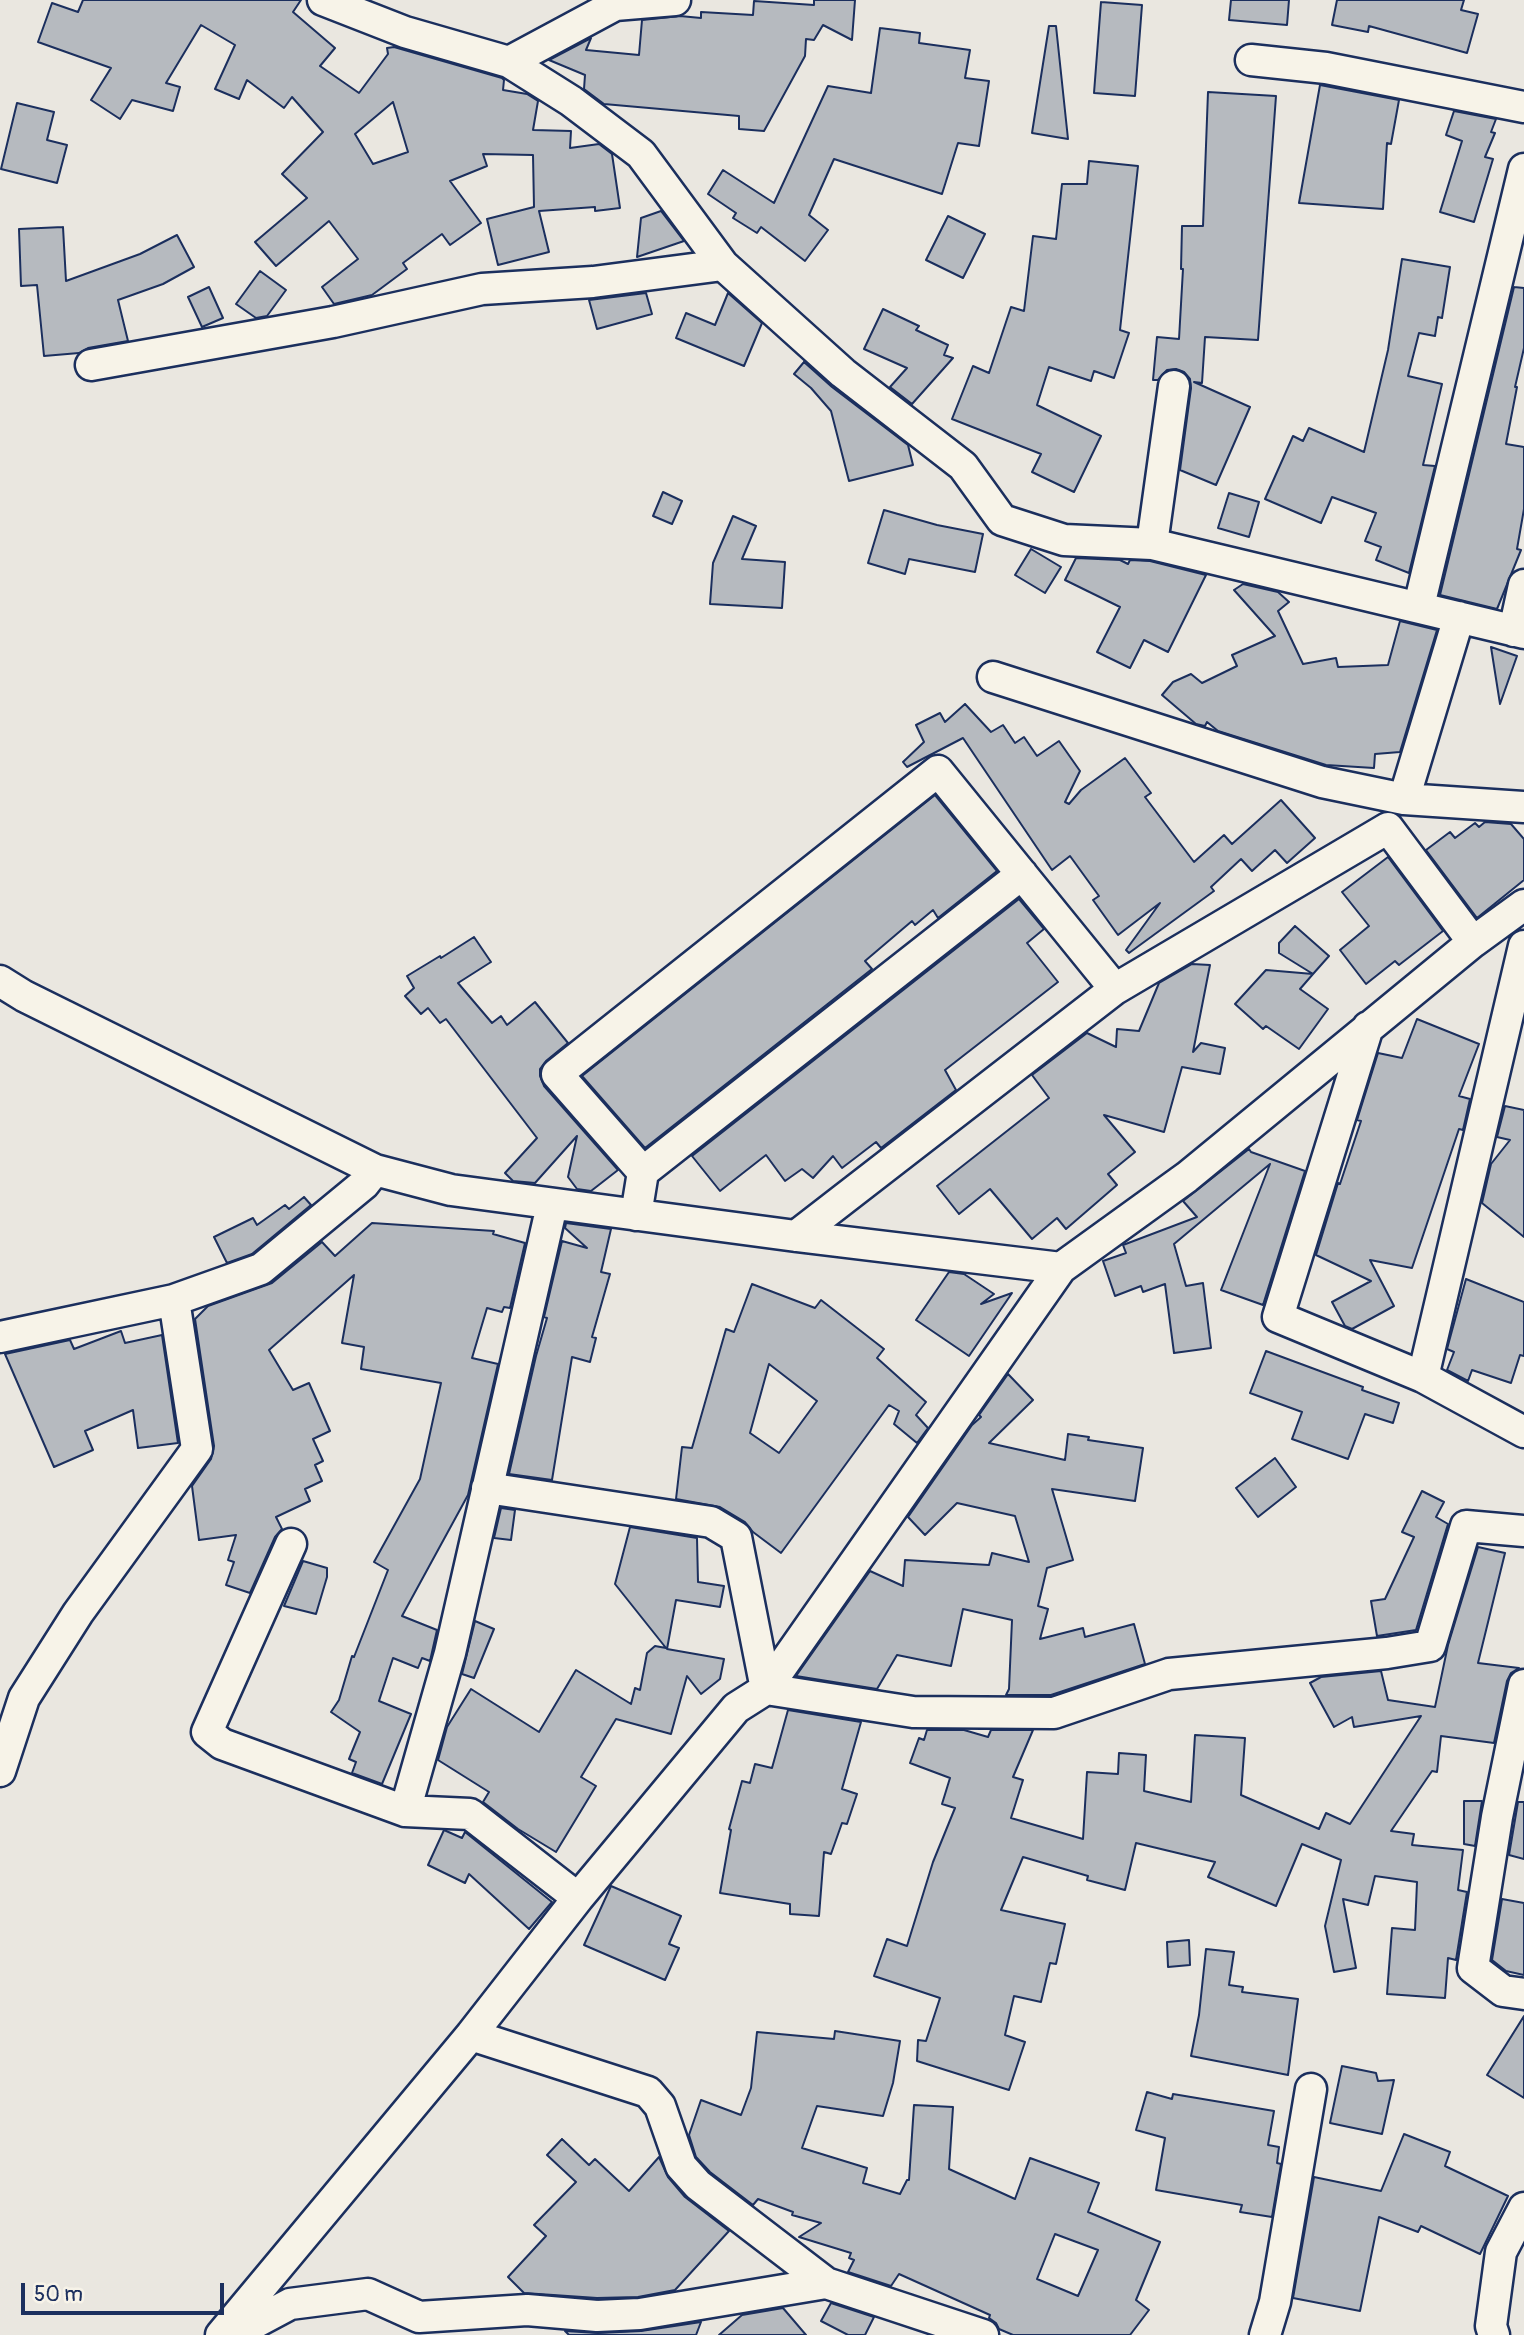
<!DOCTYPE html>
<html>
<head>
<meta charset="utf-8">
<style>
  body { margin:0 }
  #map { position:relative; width:1524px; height:2335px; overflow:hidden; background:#eae7e0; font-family:Pangolin,sans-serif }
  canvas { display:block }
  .scale { position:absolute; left:21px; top:2283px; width:203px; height:32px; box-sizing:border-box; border:4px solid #1b2f5e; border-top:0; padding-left:9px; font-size:21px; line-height:24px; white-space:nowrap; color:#1b2f5e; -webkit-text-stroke:5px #f7f3e8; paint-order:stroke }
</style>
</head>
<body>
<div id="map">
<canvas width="1524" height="2335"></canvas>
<div class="scale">50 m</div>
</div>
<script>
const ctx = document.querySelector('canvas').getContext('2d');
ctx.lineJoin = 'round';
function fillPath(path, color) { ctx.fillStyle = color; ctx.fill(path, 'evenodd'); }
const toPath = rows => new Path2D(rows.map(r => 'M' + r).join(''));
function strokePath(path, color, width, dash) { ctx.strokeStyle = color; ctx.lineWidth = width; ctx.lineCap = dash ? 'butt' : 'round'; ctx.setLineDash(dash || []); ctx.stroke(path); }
const building = toPath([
  [83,0,301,0,293,12,335,48,320,66,359,93,388,54,387,48,394,47,502,78,504,80,503,90,527,94,538,101,533,130,571,131,570,148,599,144,612,154,620,208,595,211,595,207,539,211,549,252,498,265,487,219,534,207,533,155,483,154,487,166,450,181,481,223,450,245,442,234,403,263,407,269,372,295,334,304,322,287,358,259,329,221,276,266,255,242,307,198,282,174,323,132,292,97,284,108,247,80,239,99,215,89,235,45,201,25,166,83,180,87,173,111,132,100,120,119,91,100,111,68,38,42,52,3,78,12,83,0],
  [393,102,408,152,373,164,355,134,393,102],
  [814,0,855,0,852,40,823,25,814,40,806,39,805,56,764,131,739,129,739,116,604,104,584,89,585,75,549,60,591,38,586,50,639,55,642,20,680,16,701,18,701,12,753,15,754,1,814,5,814,0],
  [1231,0,1289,0,1287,25,1229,20,1231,0],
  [1337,0,1464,0,1461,10,1478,14,1467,53,1369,26,1368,32,1332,25,1337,0],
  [1101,2,1142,5,1135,96,1094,93,1101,2],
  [1049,26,1056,26,1068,139,1032,133,1049,26],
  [880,28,920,33,919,43,970,50,965,78,989,81,979,146,958,143,942,194,834,159,809,215,828,230,805,261,761,227,757,233,733,218,736,213,708,194,723,170,774,203,828,86,871,93,880,28],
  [1320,85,1399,100,1391,144,1387,143,1383,209,1299,203,1320,85],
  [1208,92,1276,96,1258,340,1205,337,1202,383,1194,382,1250,407,1216,485,1180,470,1191,388,1190,379,1184,372,1176,369,1167,370,1158,380,1153,380,1157,337,1179,339,1183,269,1181,269,1182,226,1203,226,1208,92],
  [17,103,54,112,47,140,67,145,57,183,1,169,17,103],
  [1454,111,1496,119,1491,132,1495,133,1485,157,1493,159,1474,222,1440,212,1462,141,1446,135,1454,111],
  [1089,161,1138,166,1120,330,1129,333,1114,378,1094,371,1091,381,1049,367,1037,405,1101,436,1074,492,1032,472,1041,454,952,419,973,366,989,373,1011,307,1024,311,1033,236,1056,239,1062,184,1087,184,1089,161],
  [661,211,684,241,637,257,641,218,661,211],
  [948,216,985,234,963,278,926,260,948,216],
  [63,227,66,281,140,254,177,235,194,267,163,284,118,300,128,341,88,348,79,353,44,356,37,285,21,286,19,229,63,227],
  [1402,259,1450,267,1442,318,1438,317,1435,336,1419,333,1408,376,1442,384,1423,465,1435,466,1409,573,1376,560,1381,547,1365,541,1376,513,1332,497,1321,523,1265,499,1293,436,1303,441,1309,428,1364,452,1388,350,1402,259],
  [260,271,286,290,267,316,256,318,236,304,260,271],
  [209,287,223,318,202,327,188,297,209,287],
  [1514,287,1524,288,1524,348,1515,387,1517,387,1506,444,1524,447,1524,509,1517,549,1521,550,1497,609,1440,595,1514,287],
  [646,293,652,314,597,329,589,300,646,293],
  [728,293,762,323,744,366,676,338,686,313,715,325,728,293],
  [883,309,919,326,916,330,948,345,944,355,953,358,912,404,890,387,907,368,864,349,883,309],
  [804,362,832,387,908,445,913,465,849,481,831,411,811,388,794,374,804,362],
  [663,492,682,501,672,524,653,516,663,492],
  [1229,493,1259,502,1249,537,1218,528,1229,493],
  [884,510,937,525,983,534,975,572,909,559,905,574,868,563,884,510],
  [733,516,756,526,742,559,785,562,782,608,710,604,713,563,733,516],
  [1031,549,1061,567,1045,593,1015,575,1031,549],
  [1076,558,1120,560,1128,564,1130,560,1150,561,1206,575,1168,652,1144,640,1130,668,1097,652,1120,607,1065,580,1076,558],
  [1243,584,1278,592,1289,602,1278,611,1303,664,1336,658,1338,667,1388,665,1400,621,1437,630,1400,752,1375,754,1374,768,1326,765,1218,731,1207,722,1205,726,1196,724,1162,695,1173,682,1191,674,1202,683,1237,666,1232,655,1275,636,1234,590,1243,584],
  [1491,647,1517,656,1500,704,1491,647],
  [965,704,991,732,1003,725,1015,743,1024,737,1037,756,1059,741,1080,771,1065,802,1069,804,1081,790,1125,758,1151,793,1145,797,1194,862,1224,835,1232,844,1281,800,1315,838,1287,863,1275,850,1252,871,1241,859,1211,887,1214,891,1129,953,1126,950,1160,903,1118,935,1093,900,1099,896,1070,856,1052,870,963,738,907,767,903,762,924,742,916,725,940,713,945,722,965,704],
  [935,795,997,871,938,918,933,910,915,925,912,921,865,961,872,969,645,1148,582,1076,935,795],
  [1485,822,1511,824,1524,839,1524,880,1477,918,1426,850,1450,832,1455,838,1475,823,1479,827,1485,822],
  [1388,857,1443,931,1399,965,1395,961,1366,984,1340,950,1369,926,1342,892,1388,857],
  [1019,899,1044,929,1027,943,1058,982,945,1070,956,1090,881,1148,876,1142,842,1168,833,1156,813,1178,802,1169,785,1181,766,1155,720,1191,692,1156,1019,899],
  [1295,926,1329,956,1313,974,1279,953,1279,943,1295,926],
  [474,937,491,962,458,983,492,1023,501,1016,507,1025,535,1002,568,1043,546,1061,540,1069,540,1076,544,1086,618,1170,591,1191,577,1189,568,1177,577,1136,535,1183,513,1181,505,1173,537,1138,446,1019,440,1023,428,1008,421,1014,405,996,414,988,407,976,440,956,441,958,474,937],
  [1192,964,1210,965,1193,1052,1201,1043,1225,1048,1220,1074,1182,1067,1164,1132,1104,1115,1135,1152,1108,1174,1117,1185,1066,1229,1057,1218,1032,1239,990,1189,959,1214,937,1186,1049,1098,1032,1075,1087,1033,1116,1047,1117,1029,1139,1031,1159,983,1192,964],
  [1266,970,1313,974,1300,989,1328,1009,1299,1049,1266,1026,1263,1029,1235,1004,1266,970],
  [1417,1019,1479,1044,1459,1096,1470,1099,1463,1130,1459,1129,1412,1268,1370,1260,1394,1306,1352,1329,1345,1326,1332,1302,1371,1281,1316,1255,1338,1183,1340,1184,1361,1121,1357,1120,1378,1053,1402,1058,1417,1019],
  [1505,1106,1524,1110,1524,1237,1482,1203,1491,1164,1510,1140,1497,1137,1505,1106],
  [1249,1149,1251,1152,1305,1171,1263,1305,1221,1290,1270,1164,1174,1244,1186,1286,1203,1283,1211,1348,1174,1353,1165,1284,1143,1292,1141,1286,1115,1296,1103,1261,1126,1253,1123,1245,1197,1217,1183,1201,1249,1149],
  [304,1197,311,1205,252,1254,227,1263,214,1237,253,1218,257,1225,285,1205,289,1209,304,1197],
  [372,1223,494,1231,493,1234,525,1243,510,1308,504,1307,502,1312,487,1308,472,1358,498,1364,468,1495,402,1616,437,1630,430,1661,422,1658,418,1668,393,1658,379,1701,411,1714,382,1784,352,1773,356,1762,349,1759,360,1732,331,1712,339,1700,352,1656,354,1657,388,1570,374,1562,420,1479,441,1383,361,1369,364,1347,342,1343,354,1275,269,1350,293,1390,309,1383,330,1431,313,1439,323,1461,315,1465,322,1481,305,1489,310,1501,276,1517,282,1529,275,1537,250,1593,226,1585,234,1562,228,1560,236,1535,199,1540,192,1486,211,1459,214,1446,195,1319,208,1306,272,1283,322,1242,335,1256,372,1223],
  [566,1223,611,1229,601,1272,610,1274,592,1337,596,1338,590,1362,572,1357,552,1480,509,1474,536,1356,547,1318,544,1317,562,1241,587,1248,565,1228,566,1223],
  [949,1272,964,1274,994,1294,981,1304,1012,1293,969,1356,916,1320,949,1272],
  [1466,1279,1524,1302,1524,1356,1520,1355,1511,1383,1472,1370,1468,1381,1447,1370,1454,1352,1447,1349,1466,1279],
  [752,1284,815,1308,821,1300,884,1349,877,1358,926,1402,916,1415,928,1428,917,1443,894,1424,899,1411,889,1405,781,1553,753,1532,745,1522,720,1507,676,1499,682,1447,692,1448,726,1329,734,1332,752,1284],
  [769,1364,817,1401,779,1453,750,1433,769,1364],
  [121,1331,125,1343,162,1335,178,1443,138,1448,133,1410,85,1431,93,1450,54,1467,5,1354,70,1340,74,1349,121,1331],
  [1266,1351,1363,1387,1362,1390,1399,1403,1393,1423,1365,1414,1348,1459,1292,1439,1302,1412,1250,1393,1266,1351],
  [1008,1374,1033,1400,989,1443,1065,1460,1068,1434,1089,1437,1088,1440,1143,1448,1135,1501,1052,1489,1073,1560,1047,1568,1038,1606,1048,1609,1040,1639,1083,1628,1085,1637,1134,1624,1145,1664,1051,1695,1006,1695,1009,1689,1012,1620,963,1609,951,1666,897,1655,877,1689,796,1676,870,1571,903,1586,905,1560,989,1565,992,1553,1029,1562,1015,1516,957,1503,925,1535,908,1517,972,1425,981,1417,979,1415,1008,1374],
  [1275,1458,1296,1487,1258,1517,1236,1488,1275,1458],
  [1422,1491,1444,1502,1436,1517,1448,1524,1416,1630,1377,1636,1371,1601,1385,1599,1414,1537,1402,1532,1422,1491],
  [501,1508,515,1510,511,1540,494,1538,501,1508],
  [630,1527,697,1538,698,1582,724,1586,720,1607,676,1600,667,1649,724,1659,720,1679,701,1694,687,1676,671,1734,616,1719,581,1777,596,1786,556,1852,518,1829,483,1802,489,1792,438,1760,447,1727,471,1689,539,1732,576,1670,631,1704,635,1688,640,1690,647,1653,655,1646,666,1648,615,1584,630,1527],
  [1478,1547,1505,1553,1478,1663,1519,1668,1511,1673,1507,1681,1494,1743,1441,1736,1437,1772,1432,1771,1391,1831,1414,1834,1412,1845,1463,1850,1458,1890,1467,1892,1456,1960,1448,1958,1445,1998,1387,1994,1392,1928,1415,1930,1417,1882,1375,1876,1368,1905,1343,1899,1356,1968,1334,1972,1325,1926,1341,1860,1302,1844,1276,1906,1208,1877,1215,1862,1136,1843,1125,1890,1087,1880,1088,1876,1023,1857,1001,1910,1065,1924,1056,1964,1050,1963,1041,2002,1014,1996,1005,2035,1025,2042,1009,2090,917,2061,918,2040,926,2041,940,1998,874,1976,887,1939,907,1946,933,1862,955,1808,942,1804,950,1778,910,1763,919,1738,924,1740,927,1730,964,1730,988,1737,991,1730,1033,1730,1013,1777,1023,1780,1011,1818,1083,1839,1087,1772,1118,1774,1119,1753,1146,1755,1144,1791,1191,1802,1195,1735,1245,1738,1241,1795,1319,1829,1326,1813,1350,1824,1421,1716,1354,1727,1352,1717,1334,1727,1310,1683,1321,1677,1381,1671,1388,1700,1435,1707,1448,1645,1478,1547],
  [303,1561,327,1568,327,1577,316,1614,284,1606,303,1561],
  [475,1621,494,1629,474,1678,462,1674,475,1621],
  [788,1710,861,1722,842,1789,857,1794,847,1824,842,1823,831,1854,824,1852,819,1916,790,1914,790,1904,720,1893,731,1830,729,1829,742,1781,750,1783,755,1764,772,1768,788,1710],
  [1464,1801,1482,1801,1475,1846,1464,1844,1464,1801],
  [1518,1802,1524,1802,1524,1859,1509,1855,1518,1802],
  [444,1830,462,1838,465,1832,552,1902,529,1929,469,1874,465,1883,428,1865,444,1830],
  [611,1886,681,1916,669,1944,679,1948,665,1980,584,1945,611,1886],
  [1502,1899,1524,1903,1524,1975,1506,1971,1492,1960,1502,1899],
  [1189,1940,1190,1965,1168,1967,1167,1942,1189,1940],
  [1206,1949,1234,1952,1229,1985,1243,1987,1242,1992,1298,1999,1288,2075,1191,2056,1199,2015,1206,1949],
  [1524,2016,1524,2098,1487,2075,1524,2016],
  [835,2031,900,2041,893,2083,883,2116,817,2106,802,2148,867,2168,863,2183,900,2194,907,2180,909,2180,914,2105,953,2107,949,2169,1015,2199,1030,2158,1099,2183,1088,2212,1160,2242,1136,2300,1149,2310,1130,2335,1013,2335,999,2329,996,2323,989,2318,990,2315,899,2274,891,2286,848,2272,854,2260,849,2258,851,2253,799,2237,821,2223,792,2215,793,2212,758,2199,753,2205,710,2172,696,2157,689,2135,701,2100,741,2115,751,2088,757,2032,834,2039,835,2031],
  [1055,2234,1098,2250,1078,2296,1037,2279,1055,2234],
  [1342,2066,1376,2073,1378,2081,1394,2080,1382,2134,1330,2123,1342,2066],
  [1147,2092,1172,2099,1173,2094,1274,2111,1268,2145,1279,2147,1277,2163,1281,2164,1272,2217,1240,2212,1242,2205,1156,2190,1165,2138,1136,2130,1147,2092],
  [1404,2134,1450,2152,1445,2166,1508,2196,1480,2254,1421,2226,1418,2232,1379,2217,1360,2311,1293,2298,1314,2177,1381,2191,1404,2134],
  [562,2139,589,2165,595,2159,629,2191,659,2157,668,2177,685,2197,729,2231,675,2290,638,2297,597,2298,524,2293,508,2277,546,2236,534,2225,576,2182,547,2155,562,2139],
  [831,2303,874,2317,865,2335,848,2335,821,2321,831,2303],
  [783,2308,806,2335,719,2335,742,2315,783,2308],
  [701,2322,696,2335,569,2335,565,2331,598,2333,641,2331,701,2322]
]);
fillPath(building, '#b6babf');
strokePath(building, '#1b2f5e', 2);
const street = toPath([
  [323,0,405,32,509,62,571,101,641,154,723,265,843,373,963,466,1002,520,1064,540,1152,544,1524,633],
  [1251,60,1326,68,1524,107],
  [509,62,615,5,675,0],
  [91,365,333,322,482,289,593,282,723,265],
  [1152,544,1174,386],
  [1419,606,1524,169],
  [1514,631,1524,585],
  [993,677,1322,782,1404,799,1524,807],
  [1404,799,1459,617],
  [0,981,24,996,375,1170,451,1190,796,1236,1061,1268],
  [1368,1027,1278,1317,1423,1377,1524,1432],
  [643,1172,1022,874],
  [636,1215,643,1172,557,1074,938,771,1115,989,1388,828,1473,942],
  [796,1236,1115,989],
  [0,1337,174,1300,261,1269,364,1184,375,1170],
  [1423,1377,1524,946],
  [487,1488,711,1522,736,1537,766,1689,913,1712,1054,1713,1169,1674,1387,1653,1430,1646,1466,1526,1524,1531],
  [291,1544,207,1732,222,1744,405,1811,470,1814,578,1898],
  [1524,1685,1497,1817,1473,1968,1503,1991,1524,1994],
  [0,1771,24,1698,78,1613,197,1449,174,1300],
  [405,1811,450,1653,552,1205],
  [471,2035,648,2092,660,2106,681,2166,698,2185,826,2283,983,2335],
  [221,2335,471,2035,578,1898,736,1708,766,1689,1061,1268,1187,1177,1473,942,1524,905],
  [232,2335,290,2304,368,2294,419,2317,527,2310,597,2316,640,2314,826,2283],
  [1265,2335,1275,2302,1311,2089],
  [1494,2335,1491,2326,1501,2252,1524,2208]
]);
strokePath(street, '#1b2f5e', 35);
strokePath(street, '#f7f3e8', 30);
</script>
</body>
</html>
